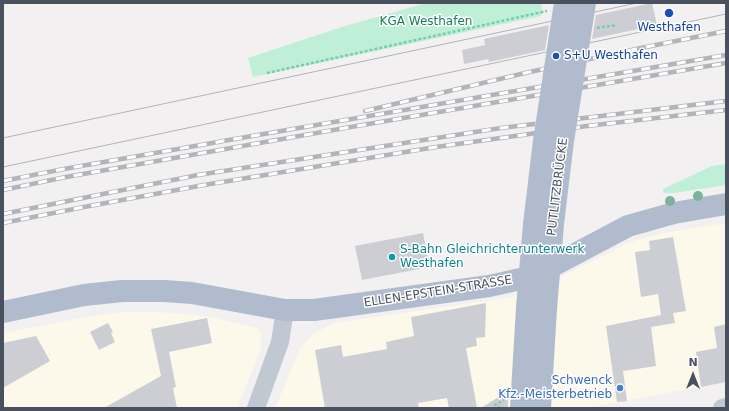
<!DOCTYPE html>
<html>
<head>
<meta charset="utf-8">
<style>
  body { margin:0 }
  #map { position:relative; width:729px; height:411px; overflow:hidden; background:#f2f0f0; font-family:"DejaVu Sans",sans-serif }
  canvas { display:block }
  .frame { position:absolute; inset:0; border:4px solid #48515d; pointer-events:none }
  .north { position:absolute; left:673px; top:355px; width:40px; height:40px; -webkit-text-stroke:3px #fff; paint-order:stroke; rotate:0deg; font-size:11px; font-weight:700; line-height:16px; text-align:center; color:#48515d }
  .north::after { content:''; display:block; margin:auto; width:14px; height:18px; background:#48515d; clip-path:polygon(50% 0,100% 100%,50% 72%,0 100%) }
</style>
</head>
<body>
<div id="map">
<canvas width="729" height="411"></canvas>
<div class="frame"></div>
<div class="north">N</div>
</div>
<script>
const ctx = document.querySelector('canvas').getContext('2d');
ctx.lineJoin = 'round';
function fillPath(path, color) { ctx.fillStyle = color; ctx.fill(path, 'evenodd'); }
const toPath = rows => new Path2D(rows.map(r => 'M' + r).join(''));
function strokePath(path, color, width, dash) { ctx.strokeStyle = color; ctx.lineWidth = width; ctx.lineCap = dash ? 'butt' : 'round'; ctx.setLineDash(dash || []); ctx.stroke(path); }
function label(font, color, halo, rows, align = 'center') {
  ctx.font = font + ' "DejaVu Sans",sans-serif'; ctx.lineWidth = 3; ctx.setLineDash([]); ctx.textBaseline = 'middle'; ctx.strokeStyle = halo; ctx.fillStyle = color; for (const [text, x, y, turn = 0] of rows) {
    ctx.save(); ctx.translate(x, y); ctx.rotate((+turn || 0) * Math.PI / 180); ctx.textAlign = isNaN(turn) ? turn : align; if (halo) ctx.strokeText(text, 0, 0); ctx.fillText(text, 0, 0); ctx.restore();
  }
}
fillPath(toPath([
  [726,223,726,382,586,408,275,408,300,349,307,340,316,332,335,323,512,297,543,286,624,245,637,240,664,233],
  [127,312,157,312,206,316,257,328,261,334,261,349,237,408,3,408,3,333,98,315]
]), '#fcf8ea');
fillPath(toPath([
  [426,3,542,3,541,16,253,77,248,58,342,27],
  [726,164,726,185,674,193,663,193,663,189,712,166]
]), '#bfefd6');
fillPath(toPath([
  [652,3,657,25,592,39,596,15],
  [549,25,545,50,489,62,488,59,464,64,462,50,485,45,484,39],
  [423,233,430,267,362,280,355,246],
  [673,237,686,311,673,313,675,323,651,327,656,366,623,371,627,401,617,402,606,326,661,315,658,294,641,297,635,252,650,250,649,241],
  [486,303,485,337,476,338,477,346,466,348,477,408,449,408,447,398,418,403,419,408,325,408,315,350,341,345,343,357,387,349,386,342,414,336,411,317],
  [207,318,212,343,169,352,176,387,173,388,177,408,104,408,161,376,151,329],
  [108,323,113,332,111,333,115,342,99,350,90,332],
  [726,324,726,382,701,387,696,352,717,348,714,327],
  [36,336,50,361,3,388,3,343],
  [508,391,508,408,481,408]
]), '#cdced4');
strokePath(toPath([
  [597,28,616,25],
  [267,73,547,11],
  [500,408,495,405,504,400]
]), '#76ceaa', 2.5, [3, 2]);
strokePath(toPath([
  [256,408,280,342,285,310],
  [722,408,726,407]
]), '#c0c9d2', 18);
strokePath(toPath([
  [3,312,84,295,122,291,164,291,192,293,285,310,314,310,489,286,525,278,543,271,628,226,674,213,726,204]
]), '#b0bcce', 22);
strokePath(toPath([
  [3,138,637,3],
  [3,167,726,14]
]), '#b2b4ba', 1);
const rail = toPath([
  [365,111,525,73,636,49,726,31],
  [3,181,64,169,252,136,726,55],
  [3,190,66,177,345,128,726,63],
  [3,214,198,175,501,128,726,101],
  [3,223,84,207,204,185,436,147,587,126,726,110]
]);
strokePath(rail, '#b2b4ba', 4.5);
strokePath(rail, '#fff', 3, [9]);
strokePath(toPath([
  [521,408,527,308,534,224,544,141,565,3],
  [540,408,546,309,553,224,563,141,585,3]
]), '#b0bcce', 22);
ctx.fillStyle = '#7ab29b';
for (const [x, y] of [
  [698,196],
  [670,201]
]) { ctx.beginPath(); ctx.arc(x, y, 5, 0, 2 * Math.PI); ctx.fill(); }
for (const [x, y, r, color] of [
  [669,13,5,"#1a4fb4"],
  [556,56,4,"#1a4fb4"],
  [392,257,4,"#0f9aa8"],
  [620,388,4,"#3f7fe0"]
]) { const dot = new Path2D(); dot.arc(x, y, r, 0, 2 * Math.PI); ctx.fillStyle = color; ctx.fill(dot); strokePath(dot, '#fff', 1.5); }
label('12px', '#178055', '#fff', [
  ["KGA Westhafen",426,22]
]);
label('12px', '#164399', '#fff', [
  ["Westhafen",669,28],
  ["S+U Westhafen",564,56,"left"]
]);
label('12px', '#48515d', '#fff', [
  ["PUTLITZBRÜCKE",558,187,-83],
  ["ELLEN-EPSTEIN-STRASSE",438,292,-9]
]);
label('12px', '#0d838f', '#fff', [
  ["S-Bahn Gleichrichterunterwerk",400,250],
  ["Westhafen",400,264]
], 'left');
label('12px', '#366cbe', '#fff', [
  ["Schwenck",612,381],
  ["Kfz.-Meisterbetrieb",612,395]
], 'right');
</script>
</body>
</html>
